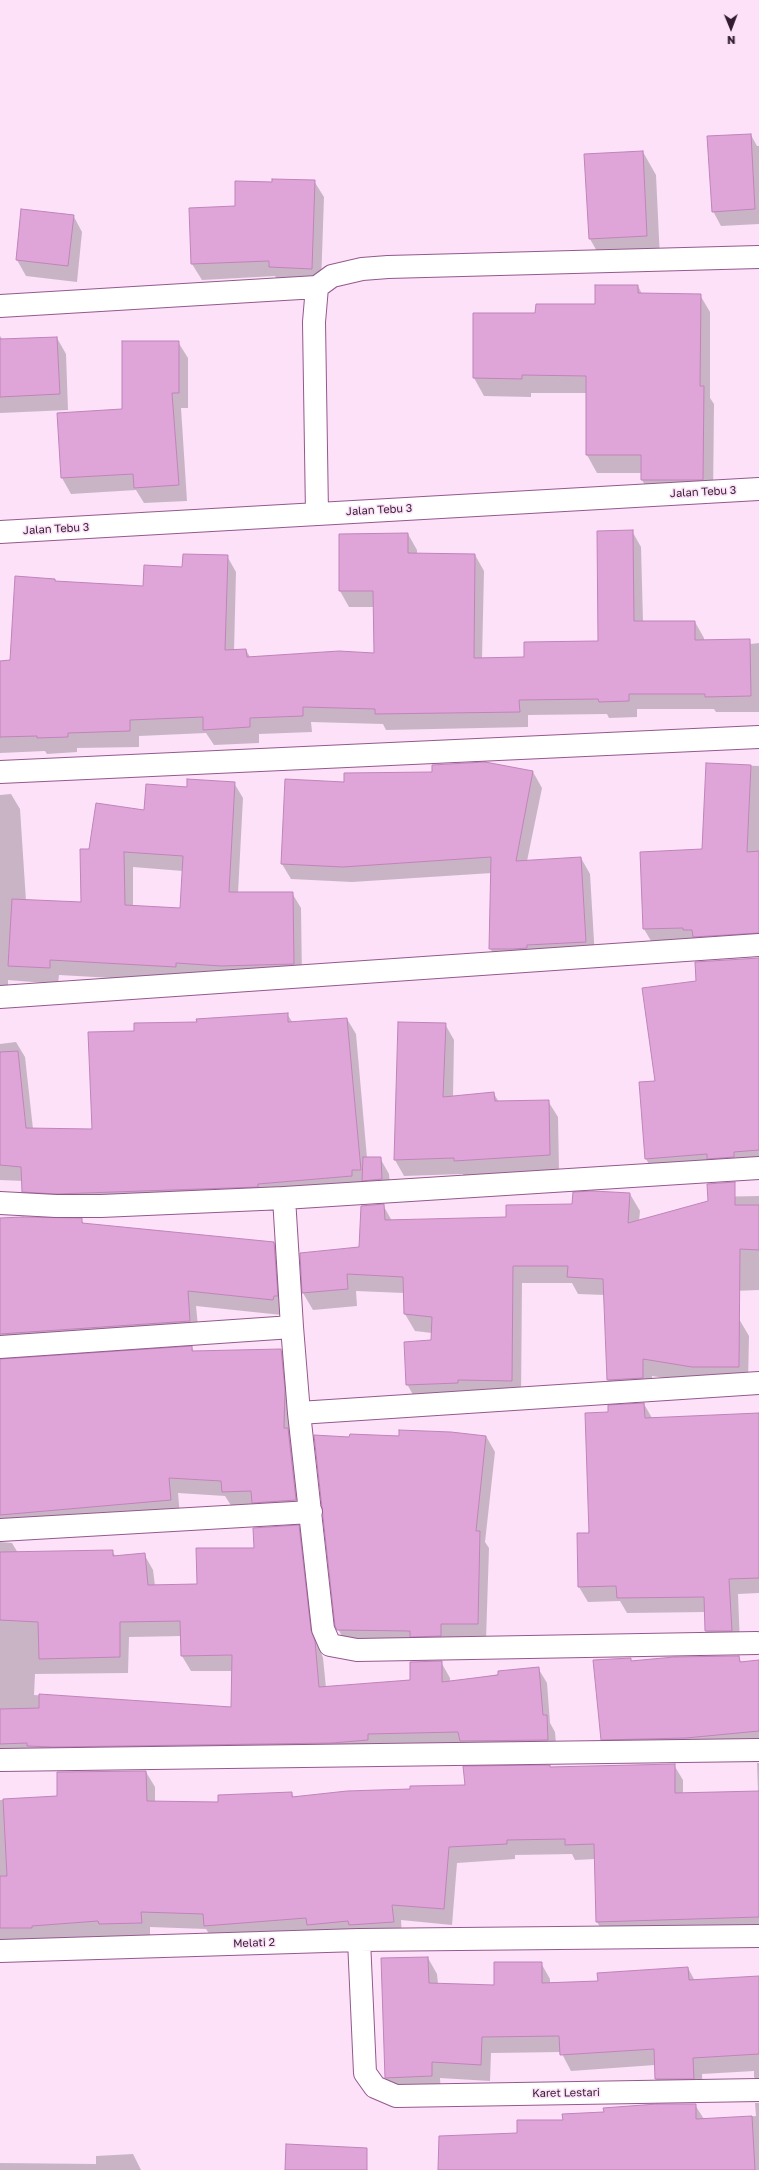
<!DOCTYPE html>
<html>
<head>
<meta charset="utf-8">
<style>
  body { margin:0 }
  #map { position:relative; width:759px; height:2170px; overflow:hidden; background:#fce1f8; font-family:"Golos Text",sans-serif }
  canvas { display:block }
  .north { position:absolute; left:711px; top:8px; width:40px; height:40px; -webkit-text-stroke:3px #fce1f8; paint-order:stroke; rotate:179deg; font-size:11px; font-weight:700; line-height:16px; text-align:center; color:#331b31 }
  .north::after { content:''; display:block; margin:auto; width:14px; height:18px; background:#331b31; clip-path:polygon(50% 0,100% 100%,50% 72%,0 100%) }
</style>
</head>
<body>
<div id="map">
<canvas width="759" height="2170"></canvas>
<div class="north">N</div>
</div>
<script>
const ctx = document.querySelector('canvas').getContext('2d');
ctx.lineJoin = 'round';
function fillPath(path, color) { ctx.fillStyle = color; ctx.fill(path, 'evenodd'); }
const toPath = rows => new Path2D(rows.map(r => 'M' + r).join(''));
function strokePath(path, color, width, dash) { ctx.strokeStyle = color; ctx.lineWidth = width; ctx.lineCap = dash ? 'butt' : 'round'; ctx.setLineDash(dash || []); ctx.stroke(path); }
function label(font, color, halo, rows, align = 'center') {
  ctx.font = font + ' "Golos Text",sans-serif'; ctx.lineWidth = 3; ctx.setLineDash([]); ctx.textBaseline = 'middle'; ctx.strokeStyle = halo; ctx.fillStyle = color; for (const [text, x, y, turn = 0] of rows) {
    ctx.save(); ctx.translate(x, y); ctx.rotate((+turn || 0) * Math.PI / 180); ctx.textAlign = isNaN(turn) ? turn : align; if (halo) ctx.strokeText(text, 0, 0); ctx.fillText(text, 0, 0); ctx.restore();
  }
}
fillPath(toPath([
  [751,135,757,146,759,146,759,224,721,226,713,211],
  [643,152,656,175,660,259,603,262,590,239,585,155],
  [314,181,324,197,321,284,279,283,275,276,202,280,192,264,190,209,236,207],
  [73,215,82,232,77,282,26,276,17,260],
  [638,286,642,294,700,295,710,312,710,398,714,404,713,497,653,498,642,480,642,473,597,473,587,455,587,393,531,393,531,397,484,396,474,378,536,314,596,305],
  [0,336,3,340,57,338,66,354,68,410,0,413],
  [178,342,188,358,188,408,181,408,187,501,144,503,136,490,71,494,62,478,123,410],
  [632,531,641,547,643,622,695,622,704,638,704,641,749,640,751,644,759,643,759,712,716,712,714,709,637,709,637,717,609,718,607,714,528,715,528,727,386,730,383,724,311,722,312,732,259,734,259,743,214,745,206,733,139,736,139,747,77,748,77,752,47,754,45,751,0,753,0,662,11,661,55,580,56,582,144,587,183,568,227,556,236,572,234,651,246,650,250,657,375,654,375,607,349,607,340,591,408,534,417,550,417,554,475,555,484,571,482,659,525,658,599,642],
  [707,764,759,766,759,950,654,946,644,929,703,850],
  [533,772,542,788,527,861,581,858,590,874,595,958,499,964,490,948,492,873,352,882,291,879,282,864,345,783],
  [234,783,243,798,238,893,292,893,301,908,302,980,185,982,59,975,58,984,8,980,8,995,0,995,0,795,11,794,20,809,26,901,82,903,90,850,145,812,188,788],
  [133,867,183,871,181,909,133,906],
  [759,958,759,1168,656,1176,646,1159,656,1082,697,982],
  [287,1014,293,1023,347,1019,356,1034,367,1158,380,1158,389,1174,391,1195,32,1207,23,1191,23,1181,0,1180,0,1044,16,1042,25,1057,33,1129,93,1130,135,1032,198,1023],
  [399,1023,445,1024,454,1040,453,1097,494,1094,499,1102,548,1101,558,1117,559,1171,464,1177,463,1174,404,1176,395,1160],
  [630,1194,640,1211,639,1221,709,1202,709,1197,759,1196,759,1290,680,1293,739,1319,749,1336,748,1384,703,1384,652,1376,653,1395,618,1397,608,1380,605,1295,578,1294,572,1283,522,1283,521,1398,417,1402,407,1384,432,1341,432,1333,415,1331,405,1314,404,1293,356,1291,357,1306,313,1310,303,1293,301,1254,360,1248,383,1205,392,1221,507,1218],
  [0,1218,81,1219,84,1224,274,1243,283,1258,282,1315,196,1306,199,1337,0,1354],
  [192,1347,194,1352,281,1350,290,1365,304,1516,232,1507,225,1496,178,1493,180,1516,0,1537,0,1360],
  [644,1404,652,1418,759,1414,759,1593,738,1594,740,1646,715,1646,706,1631,706,1612,627,1613,620,1601,588,1602,579,1587,609,1413],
  [486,1436,495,1452,485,1542,489,1548,486,1640,347,1645,338,1629,350,1438],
  [298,1526,307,1542,319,1647,323,1658,326,1688,411,1680,441,1662,450,1678,450,1682,538,1668,547,1683,550,1723,555,1732,557,1756,0,1760,0,1542,12,1543,18,1553,112,1551,116,1557,144,1554,153,1570,155,1586,198,1585,255,1548],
  [182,1636,182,1656,191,1671,232,1671,232,1708,34,1695,35,1674,128,1673,129,1637],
  [738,1657,742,1663,759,1661,759,1747,611,1755,602,1739,630,1659,632,1662],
  [757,1763,759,1763,759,1932,606,1937,597,1922,595,1859,575,1860,572,1854,515,1855,515,1859,457,1863,452,1925,401,1920,402,1937,214,1941,206,1929,150,1927,150,1938,108,1939,107,1936,0,1943,0,1800,58,1797,146,1772,155,1787,155,1802,219,1803,292,1793,294,1798,467,1786,550,1768,674,1765,683,1780,683,1793,758,1792],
  [428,1958,437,1974,438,1984,495,1986,541,1963,550,1979,550,1984,599,1981,688,1968,695,1981,759,1981,759,2086,754,2077,754,2071,702,2074,703,2095,666,2095,656,2079,655,2065,571,2071,561,2052,491,2053,490,2081,440,2078,441,2092,395,2093,385,2077],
  [755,2103,759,2103,759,2170,439,2170,518,2134,564,2121,695,2105,704,2119,756,2116],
  [133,2154,141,2170,0,2170,0,2163,96,2164,96,2156]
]), '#0003');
const building = toPath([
  [751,134,755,209,712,212,707,136,751,134],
  [643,151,647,236,589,239,584,154,643,151],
  [272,179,315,180,312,269,269,267,269,261,191,264,189,208,235,206,235,181,272,182,272,179],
  [21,209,74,215,68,266,16,260,21,209],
  [595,285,638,285,638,293,701,294,700,386,704,386,703,480,641,480,641,455,586,455,586,376,522,375,522,379,473,378,473,313,535,313,536,304,595,304,595,285],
  [57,337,60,394,0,397,0,339,57,337],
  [122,341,179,341,179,393,172,393,179,485,134,488,133,474,61,478,57,413,122,409,122,341],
  [633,530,634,621,695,621,695,640,750,639,751,696,705,697,705,694,629,694,629,701,599,702,598,699,519,700,520,712,375,714,375,709,303,707,303,716,250,718,250,727,203,730,203,717,130,720,130,731,68,733,68,737,37,738,37,736,0,737,0,661,10,660,15,576,55,579,55,581,143,586,144,565,182,567,183,554,228,555,225,650,246,649,247,657,339,651,374,653,373,591,339,591,339,534,408,533,408,553,475,554,474,658,524,657,524,642,598,641,597,531,633,530],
  [485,762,533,771,516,861,581,857,586,942,527,945,527,948,513,949,489,949,491,857,343,867,281,864,285,779,344,782,344,773,432,772,432,765,485,762],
  [706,763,751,765,747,852,759,851,759,933,693,937,692,930,683,930,683,928,643,929,640,852,702,849,706,763],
  [187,779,235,782,229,892,293,892,294,964,221,966,176,963,176,967,50,960,50,968,8,966,12,899,81,902,80,849,89,849,96,803,144,810,146,784,187,787,187,779],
  [124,852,183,856,180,908,125,905,124,852],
  [759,958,759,1150,734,1152,734,1157,707,1159,707,1154,645,1159,639,1082,655,1081,642,988,696,981,695,962,759,958],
  [288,1013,288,1022,347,1018,361,1170,352,1170,352,1176,258,1184,258,1187,56,1194,22,1192,21,1167,0,1165,0,1052,18,1051,26,1128,92,1129,88,1032,134,1031,134,1023,197,1022,196,1019,288,1013],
  [398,1022,446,1023,443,1097,494,1092,495,1101,549,1100,550,1155,454,1161,454,1158,394,1160,398,1022],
  [363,1157,381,1157,382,1179,362,1181,363,1157],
  [735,1182,735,1205,759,1205,759,1250,740,1249,739,1367,692,1367,643,1359,643,1378,607,1380,603,1279,567,1277,568,1266,513,1266,512,1381,458,1380,458,1383,406,1385,404,1342,431,1340,432,1317,404,1314,403,1277,347,1274,348,1289,302,1293,300,1253,359,1247,361,1206,384,1204,385,1220,506,1217,506,1205,572,1204,573,1192,593,1191,630,1193,628,1223,708,1201,707,1184,735,1182],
  [23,1217,82,1218,82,1223,274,1242,278,1296,274,1296,273,1300,188,1291,190,1321,0,1334,0,1218,23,1217],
  [192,1346,192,1351,281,1349,285,1389,284,1428,288,1428,296,1500,252,1503,251,1491,222,1492,221,1481,169,1478,171,1500,0,1515,0,1359,192,1346],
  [644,1403,645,1418,759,1413,759,1578,729,1579,732,1631,705,1631,704,1597,617,1598,616,1586,578,1587,577,1533,589,1533,585,1413,608,1412,608,1405,644,1403],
  [399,1430,451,1432,486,1436,476,1531,480,1531,478,1624,441,1624,441,1636,410,1637,410,1631,337,1630,335,1626,314,1435,349,1437,350,1434,399,1436,399,1430],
  [299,1525,311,1630,315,1641,319,1687,410,1680,410,1662,442,1661,442,1682,498,1675,498,1671,539,1667,543,1715,547,1715,548,1740,460,1741,458,1732,368,1734,368,1740,332,1743,53,1747,27,1746,27,1743,0,1744,0,1709,39,1708,39,1694,231,1707,232,1655,181,1656,180,1621,120,1622,120,1657,39,1659,38,1622,0,1620,0,1552,113,1550,113,1556,145,1553,148,1585,197,1584,196,1548,254,1548,253,1528,299,1525],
  [739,1656,740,1662,759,1660,759,1731,686,1738,601,1740,593,1660,631,1658,631,1661,674,1657,739,1656],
  [675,1764,675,1793,759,1791,759,1917,596,1922,594,1844,565,1845,565,1839,507,1840,507,1844,449,1847,444,1909,392,1905,394,1922,349,1925,348,1921,307,1925,306,1918,204,1926,203,1914,141,1912,142,1923,99,1924,98,1921,32,1926,32,1928,0,1928,0,1876,7,1876,3,1799,57,1796,57,1772,146,1771,147,1801,218,1802,218,1795,292,1792,292,1797,347,1791,410,1789,410,1786,465,1785,463,1766,550,1765,550,1767,675,1764],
  [428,1957,429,1983,494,1985,494,1962,542,1962,542,1983,598,1981,597,1973,688,1967,689,1980,759,1976,759,2054,693,2058,694,2079,655,2079,654,2049,560,2055,559,2036,482,2037,481,2065,432,2062,432,2076,385,2078,381,1958,428,1957],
  [657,2104,696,2104,696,2119,752,2116,755,2170,438,2170,439,2136,517,2133,517,2120,563,2120,562,2114,604,2112,603,2108,657,2104],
  [286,2144,367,2148,367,2170,285,2170,286,2144]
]);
fillPath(building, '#dfa5d9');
strokePath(building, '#c083b9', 1);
const minor = toPath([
  [0,306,317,287],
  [317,514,314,322,317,287,332,276,362,269,388,267,759,257],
  [0,532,759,489],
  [0,772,759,737],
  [0,997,759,945],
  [284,1198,292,1327,299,1413,323,1629,330,1645,357,1650,757,1643],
  [0,1203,56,1206,101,1206,284,1198,759,1168],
  [0,1347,292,1327],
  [299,1413,759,1383],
  [0,1530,311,1512],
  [0,1760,759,1750],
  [359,1940,759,1936],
  [0,1951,359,1940,365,2073,375,2087,396,2096,759,2090]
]);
strokePath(minor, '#93598d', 24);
strokePath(minor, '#fff', 22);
label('11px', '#331b31', '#fce1f8', [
  ["Jalan Tebu 3",703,492,-3],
  ["Jalan Tebu 3",379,510,-3],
  ["Jalan Tebu 3",56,529,-3],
  ["Melati 2",254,1943,-2],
  ["Karet Lestari",566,2093,-1]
]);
</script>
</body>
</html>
